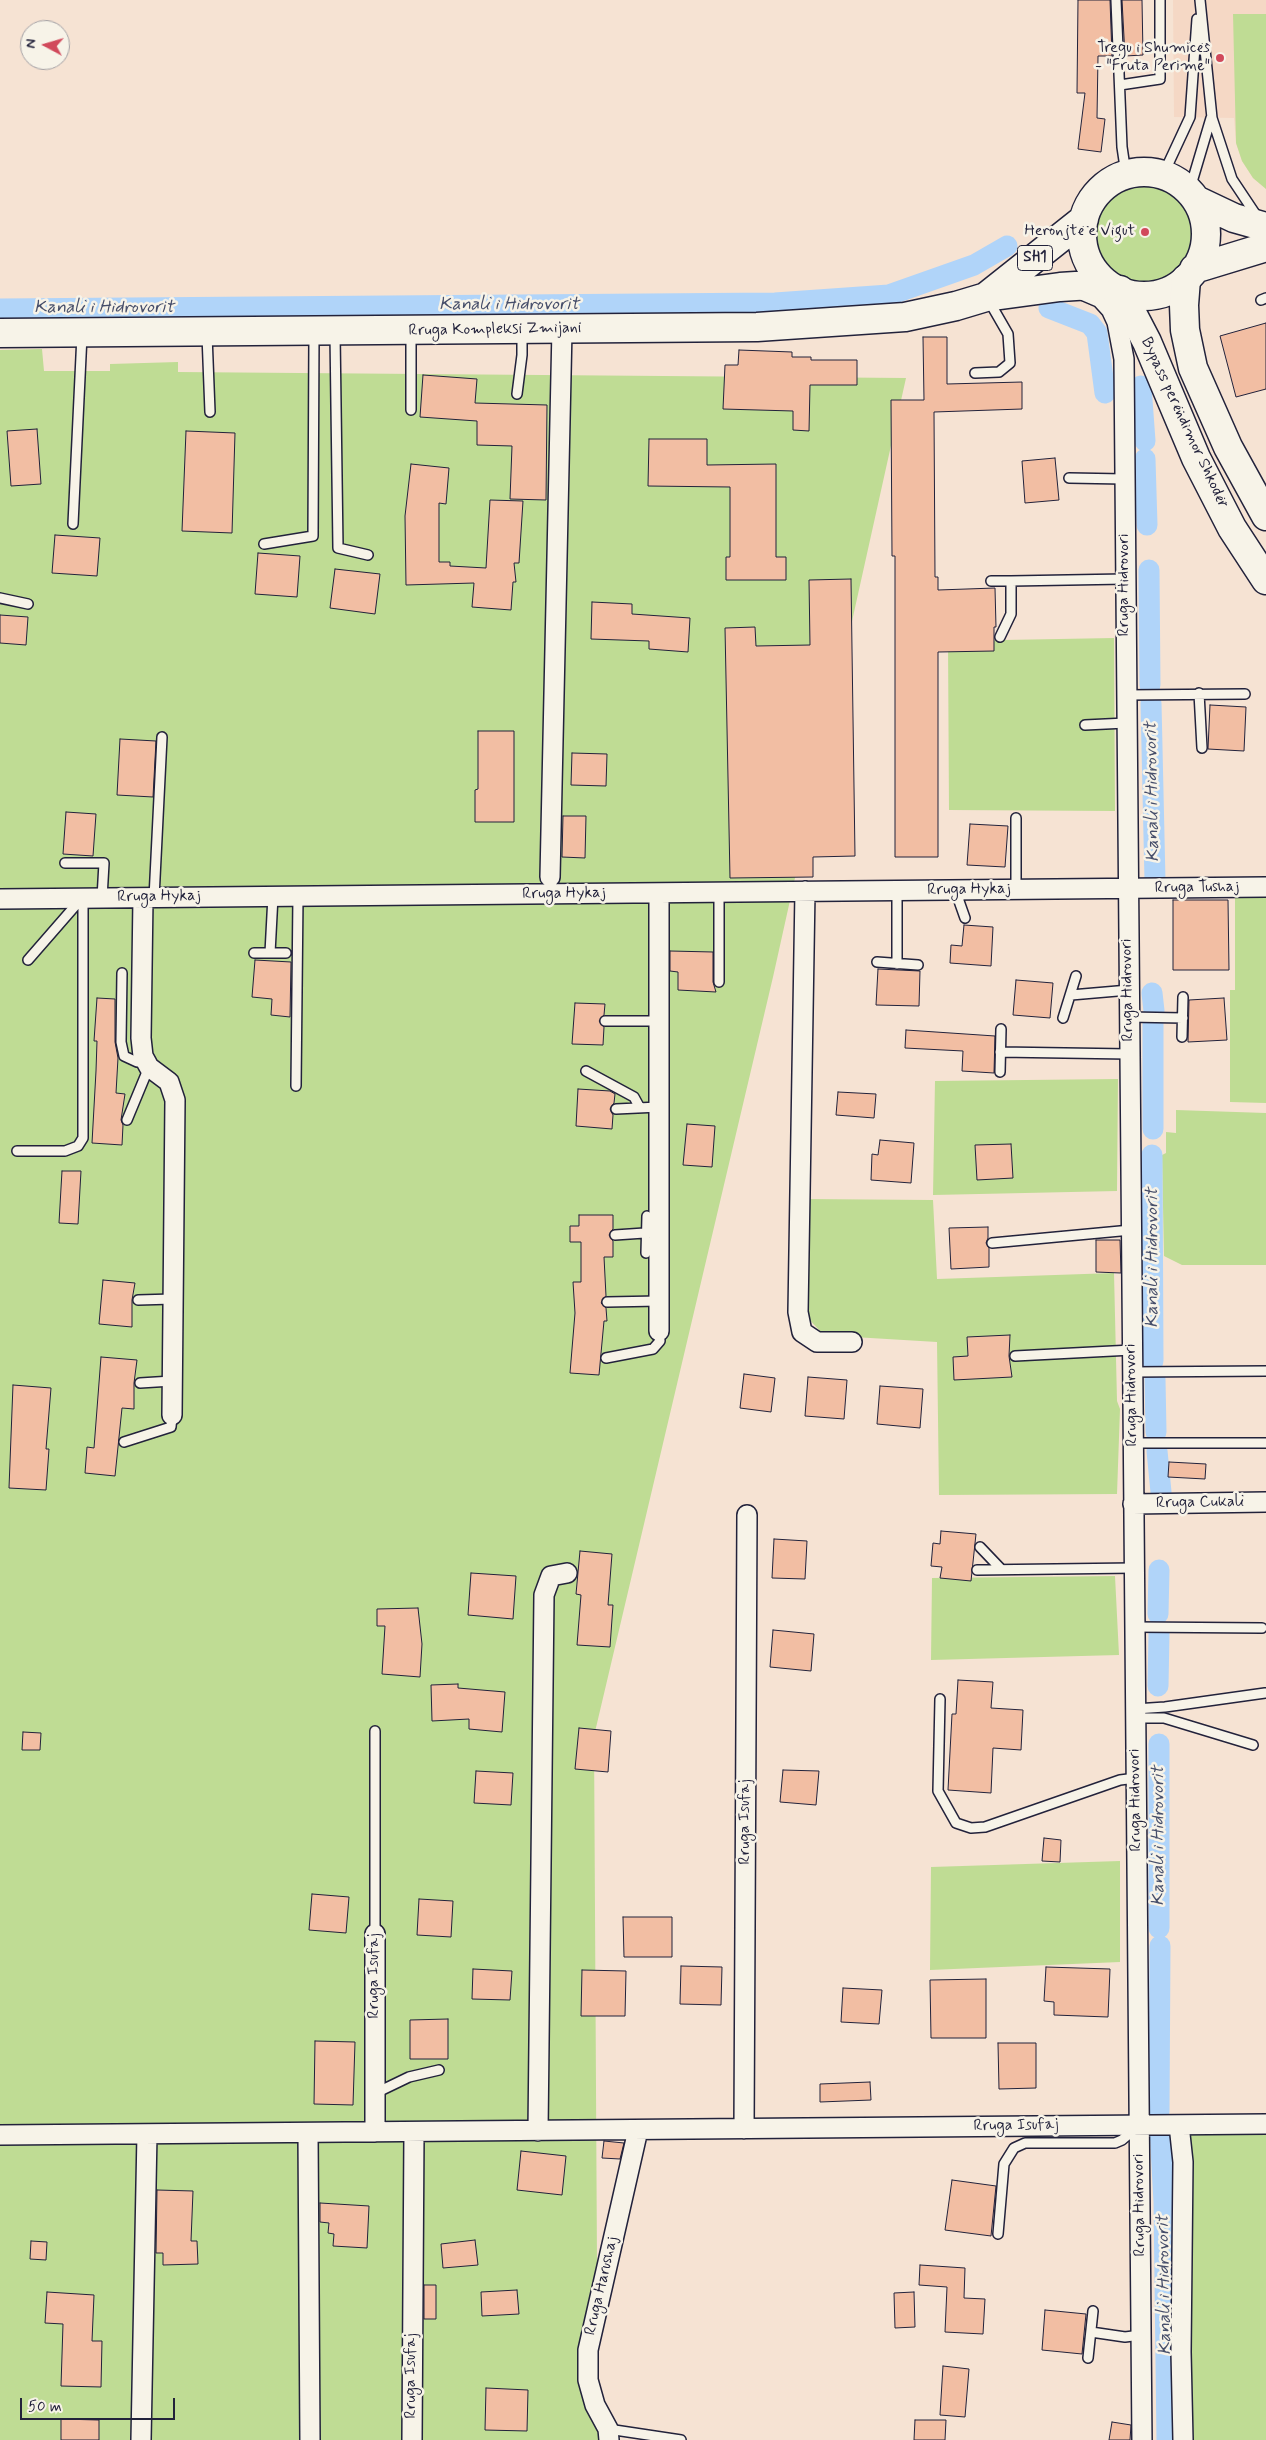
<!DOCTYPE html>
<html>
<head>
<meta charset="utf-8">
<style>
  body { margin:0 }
  #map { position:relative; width:1266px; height:2440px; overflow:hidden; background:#f6e3d3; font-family:Mynerve,sans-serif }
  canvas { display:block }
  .north { position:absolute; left:20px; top:20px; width:50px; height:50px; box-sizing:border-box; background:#f7f3e8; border:1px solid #a29fa3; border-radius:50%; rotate:276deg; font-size:14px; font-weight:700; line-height:20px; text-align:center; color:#22223b }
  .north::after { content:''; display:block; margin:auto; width:18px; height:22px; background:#d1495b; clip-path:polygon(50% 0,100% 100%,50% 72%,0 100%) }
  .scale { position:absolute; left:20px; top:2398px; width:155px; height:22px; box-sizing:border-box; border:2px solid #22223b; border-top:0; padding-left:6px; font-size:15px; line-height:18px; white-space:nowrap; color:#22223b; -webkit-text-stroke:4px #f7f3e8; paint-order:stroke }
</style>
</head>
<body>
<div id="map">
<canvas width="1266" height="2440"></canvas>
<div class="north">N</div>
<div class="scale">50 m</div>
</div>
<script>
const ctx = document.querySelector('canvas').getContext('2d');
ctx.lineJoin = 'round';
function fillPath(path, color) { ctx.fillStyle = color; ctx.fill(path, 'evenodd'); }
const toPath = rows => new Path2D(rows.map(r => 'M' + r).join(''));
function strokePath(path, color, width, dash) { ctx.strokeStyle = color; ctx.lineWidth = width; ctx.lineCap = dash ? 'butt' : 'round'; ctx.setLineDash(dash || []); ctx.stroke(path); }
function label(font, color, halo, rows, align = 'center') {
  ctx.font = font + ' Mynerve,sans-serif'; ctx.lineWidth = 5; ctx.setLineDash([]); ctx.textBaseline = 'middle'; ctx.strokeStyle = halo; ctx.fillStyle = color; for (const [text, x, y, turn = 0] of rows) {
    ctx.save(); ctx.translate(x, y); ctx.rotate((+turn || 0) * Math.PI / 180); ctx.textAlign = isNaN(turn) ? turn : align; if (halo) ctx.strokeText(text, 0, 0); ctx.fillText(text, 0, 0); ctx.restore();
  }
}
fillPath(toPath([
  [1173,0,1266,0,1266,189,1253,178,1242,161,1236,143,1234,118,1174,117]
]), '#f5d8c5');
fillPath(toPath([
  [1233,14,1266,14,1266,189,1253,178,1242,161,1236,143],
  '1091 231a52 52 0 1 1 104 0a52 52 0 1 1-104 0Z',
  [42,349,44,371,110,371,110,364,178,362,178,372,906,378,773,977,594,1736,598,2440,0,2440,0,350],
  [1114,638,1115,811,949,810,948,641],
  [1235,893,1266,893,1266,1103,1230,1102,1230,990,1235,990],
  [1118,1079,1117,1191,933,1195,935,1081],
  [1176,1110,1266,1113,1266,1265,1182,1265,1164,1256,1162,1155,1166,1153,1166,1132,1176,1133],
  [805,1199,933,1200,937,1279,1114,1273,1117,1401,1120,1409,1117,1494,939,1495,937,1342,837,1336,820,1331,807,1317],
  [1115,1576,1119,1655,931,1660,932,1578],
  [1120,1861,1120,1962,930,1970,931,1867],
  [1188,2132,1266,2135,1266,2440,1191,2440,1187,2389]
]), '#bfdc94');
strokePath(toPath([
  [1049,308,1090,324,1097,333,1105,393],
  [0,309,775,303,889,295,974,265,1007,246],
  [1141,386,1145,441],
  [1145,459,1147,525],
  [1149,570,1150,685],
  [1151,703,1155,881],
  [1152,993,1154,1011],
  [1153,1129,1153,1024],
  [1152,1155,1153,1361],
  [1155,1379,1156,1432],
  [1157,1451,1161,1492],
  [1158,1614,1159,1570],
  [1158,1686,1159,1633],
  [1159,1928,1159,1744],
  [1159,2112,1160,1946],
  [1160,2130,1164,2202,1167,2440]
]), '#b0d4f9', 21);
const building = toPath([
  [1078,0,1110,0,1112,56,1098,56,1097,118,1105,119,1101,152,1078,149,1085,93,1077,93,1078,0],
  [1122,0,1142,0,1143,55,1125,56,1122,0],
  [1266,323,1266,389,1236,397,1220,336,1266,323],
  [923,337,947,337,947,384,1022,382,1022,409,934,412,935,577,938,577,938,590,995,588,996,627,994,627,994,651,938,652,938,857,895,857,895,556,892,556,891,400,924,400,923,337],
  [739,350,792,352,792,357,811,357,811,360,857,360,857,385,810,385,809,431,793,430,793,411,723,409,725,365,738,365,739,350],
  [423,375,477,379,475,403,547,405,546,500,510,499,512,446,477,445,477,421,420,417,423,375],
  [37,429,41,484,11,486,7,431,37,429],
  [186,431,235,433,232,533,182,531,186,431],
  [649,439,707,439,707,465,776,464,776,557,786,557,786,580,726,580,726,557,730,557,730,487,648,486,649,439],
  [1055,458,1059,500,1025,503,1022,461,1055,458],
  [411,464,449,468,446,504,439,503,439,562,450,562,450,566,486,568,490,500,523,501,519,563,514,563,516,582,513,582,511,610,472,607,474,583,406,585,405,516,411,464],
  [55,535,100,538,97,576,52,573,55,535],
  [258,553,300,556,297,597,255,594,258,553],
  [335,569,380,574,375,614,330,608,335,569],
  [851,579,855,856,813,857,813,877,730,878,725,628,755,627,756,646,810,645,809,580,851,579],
  [592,602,632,604,632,614,690,618,688,652,649,649,649,641,591,639,592,602],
  [0,615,28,617,26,645,0,643,0,615],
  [1210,705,1246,707,1244,751,1208,749,1210,705],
  [478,731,514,731,514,822,475,822,475,790,478,789,478,731],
  [120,739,156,741,153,797,117,795,120,739],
  [572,753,607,754,606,786,571,785,572,753],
  [66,812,96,814,93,856,63,854,66,812],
  [563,816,586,816,585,858,562,857,563,816],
  [970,824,1008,826,1005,867,967,865,970,824],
  [1173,900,1228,900,1229,970,1173,970,1173,900],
  [964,925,993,927,991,966,950,963,951,945,962,946,964,925],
  [670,951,713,952,713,982,716,992,678,990,678,972,670,971,670,951],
  [255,960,291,962,290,1017,271,1015,272,999,252,997,255,960],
  [878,969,920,971,919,1006,876,1005,878,969],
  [1016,980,1053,983,1050,1018,1013,1015,1016,980],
  [97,998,115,999,115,1042,118,1058,116,1093,125,1094,121,1120,123,1125,122,1145,92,1143,96,1071,97,1041,94,1041,97,998],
  [1224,998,1227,1040,1188,1042,1189,1000,1224,998],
  [575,1003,605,1004,604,1015,599,1021,604,1027,603,1045,572,1044,575,1003],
  [906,1030,995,1036,994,1073,962,1071,963,1051,905,1048,906,1030],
  [578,1089,610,1091,615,1094,614,1103,610,1109,613,1115,612,1129,576,1126,578,1089],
  [838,1092,876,1094,874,1118,836,1115,838,1092],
  [687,1124,715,1126,712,1167,683,1165,687,1124],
  [880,1140,914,1143,911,1183,871,1180,872,1154,878,1155,880,1140],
  [1011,1144,1013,1178,977,1180,975,1145,1011,1144],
  [62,1171,81,1171,78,1224,59,1223,62,1171],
  [579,1215,613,1215,613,1229,609,1235,613,1241,613,1257,604,1257,606,1296,601,1303,606,1308,607,1321,604,1321,599,1375,570,1373,575,1313,573,1282,581,1282,581,1242,570,1242,570,1226,579,1226,579,1215],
  [988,1227,988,1238,986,1243,989,1248,989,1267,951,1269,949,1228,988,1227],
  [1096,1240,1120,1240,1121,1273,1096,1272,1096,1240],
  [103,1280,135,1283,132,1300,132,1327,99,1324,103,1280],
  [1010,1335,1009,1356,1012,1377,954,1380,953,1357,968,1356,967,1337,1010,1335],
  [101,1357,137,1360,134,1383,134,1409,122,1408,115,1476,85,1473,87,1447,94,1448,101,1357],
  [744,1374,775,1378,771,1412,740,1408,744,1374],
  [808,1377,847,1380,844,1419,805,1416,808,1377],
  [13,1385,51,1388,46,1449,49,1449,46,1490,9,1488,13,1385],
  [880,1386,923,1389,920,1428,877,1424,880,1386],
  [1169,1462,1206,1464,1205,1479,1168,1477,1169,1462],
  [941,1531,976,1534,971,1581,940,1578,942,1567,931,1566,933,1543,940,1544,941,1531],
  [774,1539,807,1541,805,1579,772,1578,774,1539],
  [580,1551,612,1554,608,1605,613,1605,610,1647,577,1645,581,1595,576,1594,580,1551],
  [471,1573,516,1576,513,1619,468,1615,471,1573],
  [418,1608,422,1644,420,1677,382,1674,385,1626,377,1626,377,1609,418,1608],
  [773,1630,814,1634,811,1671,770,1667,773,1630],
  [958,1680,993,1682,991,1708,1023,1710,1021,1750,993,1748,991,1793,948,1790,952,1714,956,1714,958,1680],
  [458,1684,458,1688,505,1692,502,1732,469,1729,469,1719,432,1721,431,1685,458,1684],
  [579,1728,611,1731,608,1772,575,1769,579,1728],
  [23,1732,41,1733,40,1750,22,1750,23,1732],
  [783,1770,819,1771,816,1805,780,1802,783,1770],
  [476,1771,513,1773,511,1805,474,1803,476,1771],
  [1044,1838,1061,1840,1060,1862,1042,1861,1044,1838],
  [312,1894,349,1897,346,1933,309,1930,312,1894],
  [419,1899,453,1901,451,1937,417,1935,419,1899],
  [623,1917,672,1917,672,1957,624,1957,623,1917],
  [681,1966,722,1967,721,2005,680,2004,681,1966],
  [1046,1967,1110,1969,1108,2017,1054,2015,1054,2002,1044,2001,1046,1967],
  [473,1969,512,1971,510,2000,472,1999,473,1969],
  [582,1970,626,1971,625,2016,581,2016,582,1970],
  [986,1979,986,2038,931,2038,930,1980,986,1979],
  [843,1988,882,1990,879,2024,841,2022,843,1988],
  [448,2019,448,2059,410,2059,410,2020,448,2019],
  [315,2041,355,2042,353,2105,314,2104,315,2041],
  [998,2043,1036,2043,1036,2088,999,2089,998,2043],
  [870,2082,871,2100,820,2102,820,2084,870,2082],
  [604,2141,624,2143,620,2159,602,2158,604,2141],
  [521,2151,566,2156,562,2195,517,2190,521,2151],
  [952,2180,996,2186,991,2236,945,2230,952,2180],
  [157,2190,193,2191,191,2241,197,2241,198,2264,163,2265,163,2253,156,2253,157,2190],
  [320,2203,369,2206,367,2248,333,2246,334,2234,328,2233,329,2223,320,2222,320,2203],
  [475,2240,478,2265,443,2268,441,2244,475,2240],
  [31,2241,47,2242,46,2260,30,2259,31,2241],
  [920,2265,965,2268,964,2298,985,2299,983,2334,945,2332,947,2287,919,2285,920,2265],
  [424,2285,436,2285,436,2319,424,2319,424,2285],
  [517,2290,519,2314,482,2316,481,2292,517,2290],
  [47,2292,94,2295,92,2341,102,2341,101,2387,61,2386,63,2324,45,2323,47,2292],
  [914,2292,915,2327,895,2328,894,2293,914,2292],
  [1045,2310,1086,2314,1082,2354,1042,2350,1045,2310],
  [943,2366,969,2369,965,2417,940,2415,943,2366],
  [486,2388,528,2390,527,2431,485,2430,486,2388],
  [61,2419,99,2420,99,2440,61,2440,61,2419],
  [915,2420,946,2420,945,2440,914,2440,915,2420],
  [1112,2422,1131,2425,1130,2440,1109,2440,1112,2422]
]);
fillPath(building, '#f2bea3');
strokePath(building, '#22223b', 1);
const lane = toPath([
  [1116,0,1122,147,1126,174],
  [1200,0,1212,118,1232,179,1258,218],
  [1120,85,1160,79,1160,0],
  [1163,175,1190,117,1197,19],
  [1189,192,1211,118],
  [1261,300,1266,298],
  [335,334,338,548,368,555],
  [207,335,210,412],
  [975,373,999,372,1010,363,1008,334,989,301],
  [517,394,522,355,522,332],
  [411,410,411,333],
  [1069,478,1124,479],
  [73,524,82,335],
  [264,544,313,536,314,334],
  [991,581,1011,581],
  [0,598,28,604],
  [1000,637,1011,614,1011,581,1125,579],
  [1199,693,1202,748],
  [1126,695,1245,694],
  [1085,725,1126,723],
  [1016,818,1016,889],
  [65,863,104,863,102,898],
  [897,890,897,964],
  [959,890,959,901,965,918],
  [719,892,719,982],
  [154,898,162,737],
  [254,953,286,953],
  [270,953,273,896],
  [28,960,82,898],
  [877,962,918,965],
  [122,973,121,1042,124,1056,137,1062,143,1056],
  [1071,995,1129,990],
  [1129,1017,1183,1018],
  [1063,1018,1076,976],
  [605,1021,659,1021],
  [1182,1037,1183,997],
  [1000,1052,1129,1054],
  [586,1071,634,1097,640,1108],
  [1000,1072,1001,1029],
  [296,1086,298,896],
  [616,1109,659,1107],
  [127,1120,149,1067],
  [17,1151,65,1151,78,1146,83,1138,83,898],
  [615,1235,659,1232],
  [992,1243,1131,1230],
  [646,1253,647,1216],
  [138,1300,173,1299],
  [607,1302,659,1301],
  [1015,1356,1132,1350],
  [606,1358,653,1349,660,1341,659,1331],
  [1132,1372,1266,1371],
  [140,1383,172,1381],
  [124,1442,171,1427,172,1415],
  [1133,1443,1266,1443],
  [980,1547,1001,1569],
  [977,1570,1134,1568],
  [1134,1627,1262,1628],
  [940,1699,938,1791,956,1823,971,1828,985,1827,1120,1780,1136,1778],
  [1135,1709,1165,1707,1265,1693],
  [1135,1718,1164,1718,1253,1745],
  [375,1731,375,1934],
  [375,2090,382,2090,409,2077,439,2070],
  [998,2234,1004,2164,1014,2148,1025,2143,1115,2143,1122,2140,1136,2128],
  [1091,2332,1125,2337,1141,2335],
  [1088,2358,1093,2311],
  [608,2429,681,2440]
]);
const street = toPath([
  [1080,289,1101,298,1111,309,1117,322,1124,359,1142,2440],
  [550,877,562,329],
  [805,891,798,1312,802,1332,817,1342,852,1342],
  [659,893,659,1331],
  [143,898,141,1038,143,1056,149,1067,169,1082,175,1100,172,1415],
  [0,899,1266,887],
  [1133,1504,1266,1502],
  [1179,2125,1183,2162,1181,2352,1183,2440],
  [744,2129,747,1515],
  [538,2131,544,1595,551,1576,567,1573],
  [375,2132,375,1934],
  [308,2133,310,2440],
  [0,2135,1266,2124],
  [141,2440,147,2134],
  [412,2440,414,2132],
  [609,2440,608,2429,595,2405,588,2380,588,2350,638,2130]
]);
const primary = toPath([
  '1082 234a62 62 0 1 1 124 0a62 62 0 1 1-124 0Z',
  [1196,200,1234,218,1266,227],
  [1194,269,1266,247],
  [987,296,1084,219],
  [0,333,757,327,905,317,956,306,986,297,1060,287,1107,284]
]);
const highway = toPath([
  [1186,279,1184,305,1185,330,1193,368,1228,447,1266,516],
  [1120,290,1147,342,1196,458,1232,528,1266,580]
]);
strokePath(lane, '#22223b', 12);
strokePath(street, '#22223b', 22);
strokePath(primary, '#22223b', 31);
strokePath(highway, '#22223b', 31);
strokePath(lane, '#f7f3e8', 9);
strokePath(street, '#f7f3e8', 19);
strokePath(primary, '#f7f3e8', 28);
strokePath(highway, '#f7f3e8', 28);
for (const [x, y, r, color] of [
  [1220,58,5,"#d1495b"],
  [1145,232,5,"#d1495b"]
]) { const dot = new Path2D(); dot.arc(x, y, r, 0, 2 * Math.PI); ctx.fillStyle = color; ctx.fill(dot); strokePath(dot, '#f7f3e8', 2); }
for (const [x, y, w] of [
  [1035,258,35]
]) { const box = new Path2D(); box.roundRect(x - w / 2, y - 12.5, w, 25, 4); ctx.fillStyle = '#f7f3e8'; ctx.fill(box); strokePath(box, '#22223b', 1); }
label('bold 15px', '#22223b', null, [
  ["SH1",1035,258]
]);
label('16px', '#22223b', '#f7f3e8', [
  ["Tregu i Shumicës",1210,49],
  ["- \"Fruta Perime\"",1210,67],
  ["Heronjtë e Vigut",1135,232]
], 'right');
label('16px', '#22223b', '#f7f3e8', [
  ["Rruga Kompleksi Zmijani",495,330,-1],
  ["Bypass perëndimor Shkodër",1184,423,65],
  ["Rruga Hidrovori",1125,585,-90],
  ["Rruga Tushaj",1197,888,-1],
  ["Rruga Hykaj",969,890,-1],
  ["Rruga Hykaj",564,894,-1],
  ["Rruga Hykaj",159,897,-1],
  ["Rruga Hidrovori",1128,990,-91],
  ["Rruga Hidrovori",1132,1395,-91],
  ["Rruga Cukali",1200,1503,-1],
  ["Rruga Hidrovori",1136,1800,-91],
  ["Rruga Isufaj",746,1822,-90],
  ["Rruga Isufaj",375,1976,-90],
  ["Rruga Isufaj",1016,2126,-1],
  ["Rruga Hidrovori",1140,2205,-91],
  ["Rruga Harushaj",602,2286,-77],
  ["Rruga Isufaj",412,2376,-90]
]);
label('italic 18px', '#464e6a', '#f7f3e8', [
  ["Kanali i Hidrovorit",509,305],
  ["Kanali i Hidrovorit",104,308],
  ["Kanali i Hidrovorit",1153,792,-91],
  ["Kanali i Hidrovorit",1153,1258,-90],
  ["Kanali i Hidrovorit",1159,1836,-90],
  ["Kanali i Hidrovorit",1165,2285,-91]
]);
</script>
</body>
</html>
